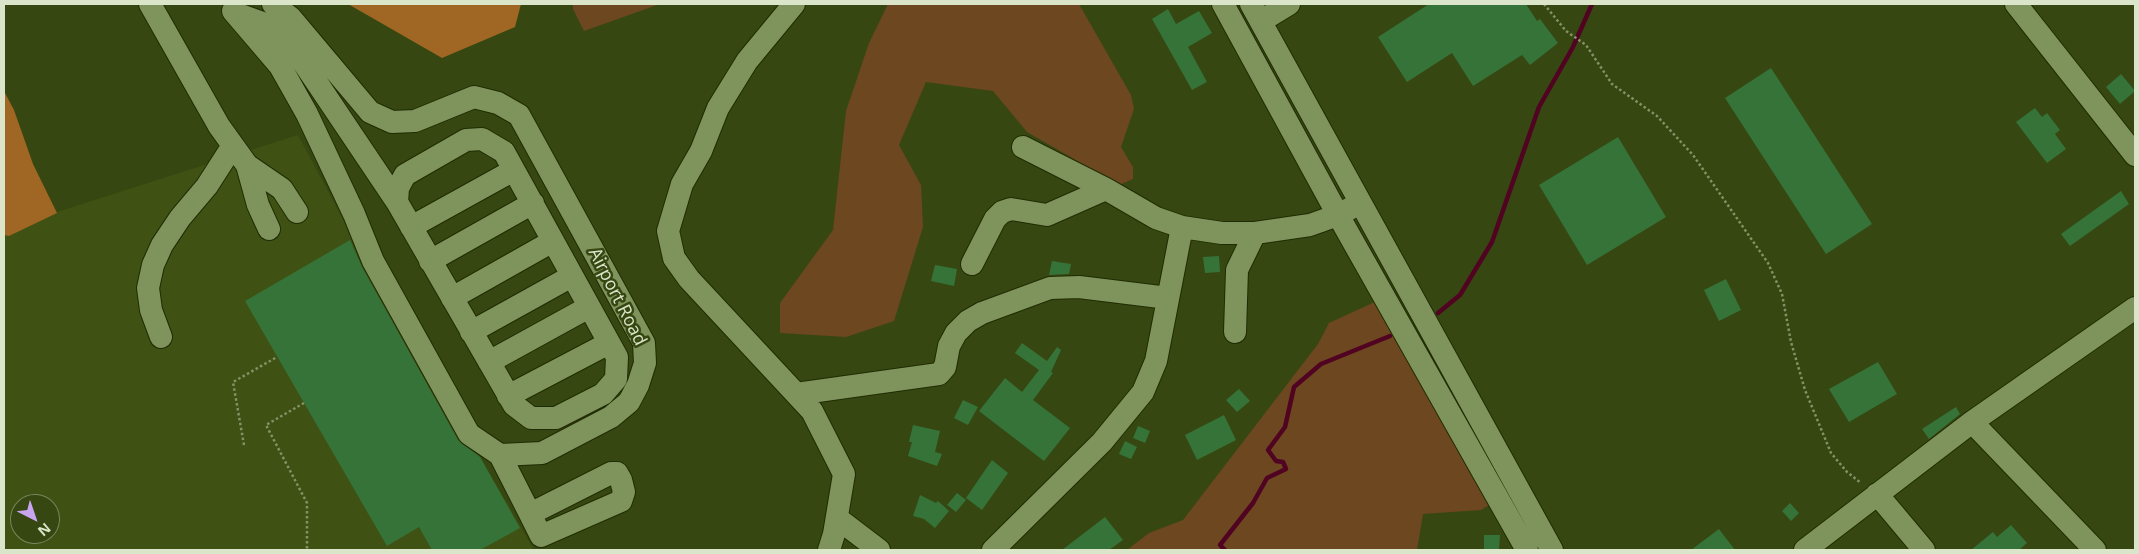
<!DOCTYPE html>
<html>
<head>
<meta charset="utf-8">
<style>
  body { margin:0 }
  #map { position:relative; width:2139px; height:554px; overflow:hidden; background:#374711; font-family:"Open Sans",sans-serif }
  canvas { display:block }
  .frame { position:absolute; inset:0; border:5px solid #dae5c9; pointer-events:none }
  .north { position:absolute; left:10px; top:494px; width:50px; height:50px; box-sizing:border-box; background:#374711; border:1px solid #78865b; border-radius:50%; rotate:139deg; font-size:14px; font-weight:700; line-height:20px; text-align:center; color:#dae5c9 }
  .north::after { content:''; display:block; margin:auto; width:18px; height:22px; background:#c7a6ef; clip-path:polygon(50% 0,100% 100%,50% 72%,0 100%) }
</style>
</head>
<body>
<div id="map">
<canvas width="2139" height="554"></canvas>
<div class="frame"></div>
<div class="north">N</div>
</div>
<script>
const ctx = document.querySelector('canvas').getContext('2d');
ctx.lineJoin = 'round';
function fillPath(path, color) { ctx.fillStyle = color; ctx.fill(path, 'evenodd'); }
const toPath = rows => new Path2D(rows.map(r => 'M' + r).join(''));
function strokePath(path, color, width, dash) { ctx.strokeStyle = color; ctx.lineWidth = width; ctx.lineCap = dash ? 'butt' : 'round'; ctx.setLineDash(dash || []); ctx.stroke(path); }
function label(font, color, halo, rows, align = 'center') {
  ctx.font = font + ' "Open Sans",sans-serif'; ctx.lineWidth = 5; ctx.setLineDash([]); ctx.textBaseline = 'middle'; ctx.strokeStyle = halo; ctx.fillStyle = color; for (const [text, x, y, turn = 0] of rows) {
    ctx.save(); ctx.translate(x, y); ctx.rotate((+turn || 0) * Math.PI / 180); ctx.textAlign = isNaN(turn) ? turn : align; if (halo) ctx.strokeText(text, 0, 0); ctx.fillText(text, 0, 0); ctx.restore();
  }
}
fillPath(toPath([
  [298,135,353,238,534,550,4,550,4,229],
  [20,504,50,504,50,534,20,534]
]), '#3f5213');
fillPath(toPath([
  [573,4,660,4,584,31,573,9],
  [888,4,1079,4,1131,95,1134,109,1121,147,1133,167,1133,179,1119,185,1027,132,993,91,926,82,899,145,921,185,923,227,894,321,846,337,780,333,780,303,833,230,846,111,869,43],
  [1379,300,1492,503,1481,510,1423,514,1417,550,1127,550,1149,533,1183,520,1318,344,1329,323]
]), '#6c4720');
fillPath(toPath([
  [348,4,521,4,515,27,442,58],
  [4,91,14,110,33,164,57,213,9,236,4,235]
]), '#a06623');
strokePath(toPath([
  [1438,313,1460,295,1492,242,1539,107,1573,47,1592,4],
  [1225,550,1220,545,1253,503,1267,478,1286,469,1283,462,1276,461,1268,450,1285,427,1294,387,1321,364,1390,336]
]), '#510322', 4.5);
fillPath(toPath([
  [1429,4,1526,4,1537,21,1540,19,1558,43,1530,65,1522,55,1473,86,1452,53,1407,82,1378,37],
  [1168,9,1176,24,1199,11,1212,33,1188,47,1207,82,1192,90,1152,19],
  [1771,68,1872,224,1826,254,1725,98],
  [2121,74,2135,91,2120,104,2106,87],
  [2035,108,2042,117,2047,113,2060,130,2055,134,2066,149,2047,163,2016,122],
  [1618,137,1666,217,1587,265,1539,185],
  [2121,191,2129,204,2070,246,2061,234],
  [350,240,362,267,458,440,480,457,520,528,480,550,432,550,419,527,387,546,245,301],
  [1219,256,1220,272,1205,273,1203,257],
  [1052,261,1071,264,1069,274,1049,275],
  [935,265,957,269,954,286,931,281],
  [1726,279,1741,310,1719,321,1704,290],
  [1022,343,1047,361,1057,347,1061,350,1051,372,1053,373,1033,400,1070,428,1044,461,979,411,1005,378,1022,392,1039,370,1015,353],
  [1878,362,1897,394,1849,422,1829,389],
  [1239,389,1250,401,1237,412,1226,400],
  [963,400,978,407,968,425,954,418],
  [1956,407,1960,414,1929,439,1922,429],
  [1224,415,1236,440,1197,460,1185,435],
  [913,425,940,431,935,452,942,454,937,466,908,456,912,442,909,442],
  [1138,426,1150,431,1145,443,1133,438],
  [1125,441,1137,447,1131,459,1119,454],
  [992,460,1008,473,982,510,966,498],
  [957,493,966,500,956,512,947,505],
  [920,495,936,503,938,501,949,511,935,528,924,519,913,516],
  [1790,503,1799,513,1791,521,1782,511],
  [1105,517,1123,540,1109,550,1062,550],
  [2011,525,2027,543,2019,550,1971,550,1993,532,1997,537],
  [1719,529,1735,550,1691,550],
  [1484,535,1500,535,1499,550,1484,550]
]), '#357339');
const minor = toPath([
  [150,4,219,126,247,165,258,205,269,229],
  [794,4,747,61,718,108,701,151,682,184,668,231,674,258,689,279,812,411,844,474,834,534,829,550],
  [1223,4,1338,215,1527,550],
  [1251,4,1552,550],
  [2016,4,2135,155],
  [233,11,280,66,307,114,354,214,373,261,469,434,500,455,542,453,611,417,629,402,638,385,645,363,644,343,519,115,498,103,474,97,415,121,392,122,370,112,291,18,273,4],
  [238,14,271,26,299,56,397,202,514,405,531,418,556,418,603,394,616,379,617,357,504,152,482,139,466,140,405,175,398,188,397,202],
  [1261,21,1289,4],
  [1023,147,1106,189,1156,218,1182,227,1222,233,1255,233,1310,225,1338,215,1351,208],
  [247,165,282,189,297,212],
  [411,227,514,170],
  [430,261,533,203],
  [972,264,995,219,1002,212,1011,209,1047,215,1106,189],
  [452,298,553,241],
  [471,332,572,276],
  [1235,332,1237,270,1255,233],
  [161,337,151,310,148,288,153,265,162,245,180,218,207,186,232,147],
  [489,362,589,307],
  [796,394,939,374,945,367,949,346,956,333,968,321,982,313,1050,288,1079,287,1168,298],
  [508,396,609,343],
  [1972,422,2095,550],
  [500,455,530,514,541,536,621,501,624,492,621,480,617,473,611,473,530,514],
  [1877,494,1924,550],
  [837,518,879,550],
  [993,550,1102,442,1143,392,1156,361,1182,227],
  [1805,550,1972,422,2135,308]
]);
strokePath(minor, '#202c03', 24);
strokePath(toPath([
  [1544,4,1566,31,1586,45,1612,84,1657,116,1693,155,1768,263,1782,294,1791,342,1805,390,1831,453,1847,472,1861,483],
  [304,403,266,425,307,503,307,550],
  [244,445,233,382,277,357]
]), '#849268', 2.5, [2.5, 2.5]);
strokePath(minor, '#7f935c', 22);
label('18px', '#dae5c9', '#374711', [
  ["Airport Road",617,297,63]
]);
</script>
</body>
</html>
